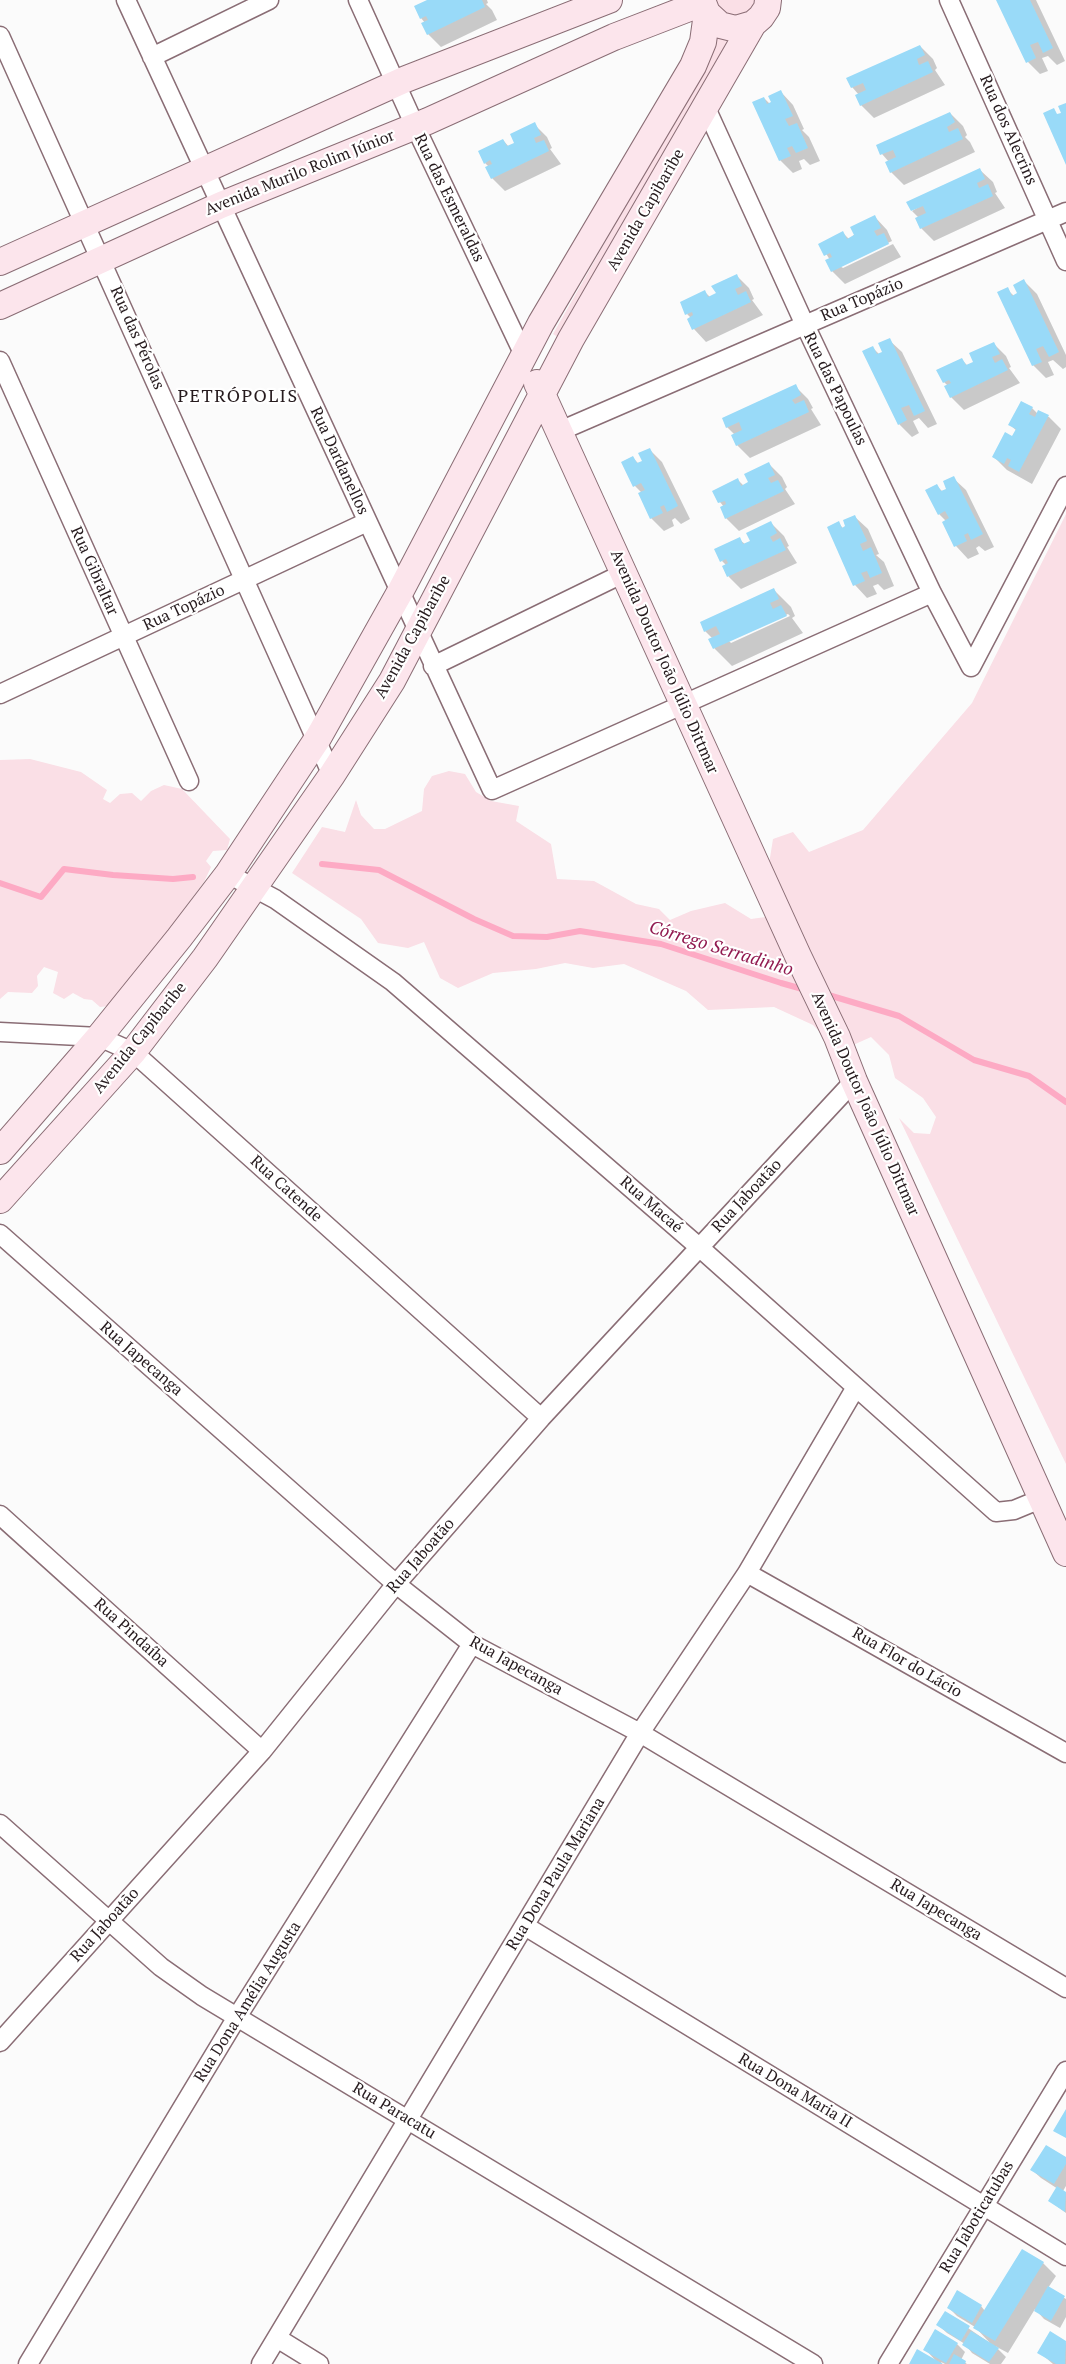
<!DOCTYPE html>
<html>
<head>
<meta charset="utf-8">
<style>
  body { margin:0 }
  canvas { display:block; background:#fbfbfb }
</style>
</head>
<body>
<canvas width="1066" height="2364"></canvas>
<script>
const ctx = document.querySelector('canvas').getContext('2d');
ctx.lineJoin = 'round';
function fillPath(path, color) { ctx.fillStyle = color; ctx.fill(path, 'evenodd'); }
const toPath = rows => new Path2D(rows.map(r => 'M' + r).join(''));
function strokePath(path, color, width, dash) { ctx.strokeStyle = color; ctx.lineWidth = width; ctx.lineCap = dash ? 'butt' : 'round'; ctx.setLineDash(dash || []); ctx.stroke(path); }
function label(font, color, halo, rows, align = 'center') {
  ctx.font = font + ' "PT Serif",serif'; ctx.lineWidth = 4.5; ctx.setLineDash([]); ctx.textBaseline = 'middle'; ctx.strokeStyle = halo; ctx.fillStyle = color; for (const [text, x, y, turn = 0] of rows) {
    ctx.save(); ctx.translate(x, y); ctx.rotate((+turn || 0) * Math.PI / 180); ctx.textAlign = isNaN(turn) ? turn : align; if (halo) ctx.strokeText(text, 0, 0); ctx.fillText(text, 0, 0); ctx.restore();
  }
}
fillPath(toPath([
  [711,0,756,0,748,12,741,16,732,17,724,15],
  [718,32,729,35,727,44,564,341,553,334,691,91],
  [1066,514,1066,1464,899,1118,914,1133,930,1134,936,1117,923,1098,895,1078,889,1055,871,1037,851,1046,823,1035,813,1025,774,1007,708,1010,686,991,624,964,593,968,565,963,536,969,493,973,458,988,440,978,424,942,408,948,378,943,361,919,292,873,322,827,345,832,356,800,361,815,374,829,385,829,422,811,424,789,432,776,449,771,465,774,476,792,491,801,519,806,516,821,551,844,557,879,594,881,636,904,659,909,670,920,691,911,725,903,751,919,780,915,769,864,773,839,793,832,809,852,863,830,972,703],
  [30,759,81,772,107,790,103,799,110,803,120,794,132,793,141,801,151,791,164,785,182,789,230,839,227,850,213,851,206,861,211,867,204,882,119,997,109,1006,100,1007,92,1000,84,999,73,993,64,999,53,993,58,972,44,967,37,976,38,986,32,993,8,992,0,999,0,760]
]), '#fadfe6');
fillPath(toPath([
  [431,0,487,0,488,3,486,4,492,10,497,20,441,47,428,34,425,23,421,18],
  [998,0,1036,0,1065,61,1057,65,1048,56,1042,58,1048,71,1040,74,1028,62],
  [920,46,933,59,937,68,935,70,945,85,874,118,861,105,859,95,852,87],
  [781,92,793,105,804,129,802,130,809,137,820,161,810,165,804,159,799,161,802,169,793,173,780,160,764,98,770,104],
  [950,113,963,126,967,135,965,137,970,142,975,152,904,185,891,172,889,162,882,154,878,146],
  [534,124,547,137,552,148,550,149,561,164,505,191,492,178,489,167,485,163,503,140,509,147,516,143],
  [980,170,993,182,997,192,995,193,1005,208,934,241,921,228,919,218,912,211],
  [875,217,887,230,892,241,840,266,843,268,893,244,901,257,845,284,832,271,830,260,820,244,843,233,849,239],
  [736,275,749,288,754,299,752,300,763,315,706,342,694,329,689,319,691,318,687,314,705,292,711,298,718,294],
  [1024,281,1037,294,1066,355,1066,367,1063,369,1053,360,1048,362,1054,375,1046,378,1033,365,1007,289,1014,296,1019,294],
  [889,340,902,352,937,424,928,428,919,418,913,421,919,433,912,437,899,424,873,348,880,355,884,353],
  [993,343,1006,356,1011,367,1009,368,1020,383,964,410,951,397,948,386,944,382,962,360,968,366,975,362],
  [795,386,808,399,813,408,811,409,821,425,750,458,737,445,735,435,727,427],
  [1032,408,1038,414,1039,412,1049,417,1061,429,1032,484,1007,470,994,457,1017,431,1010,425],
  [649,449,662,462,690,519,681,524,675,518,672,520,674,526,664,531,651,518,642,493,635,486,633,458,639,464,644,461],
  [769,464,782,477,787,487,785,489,795,504,739,531,726,518,724,507,720,502,738,480,744,486],
  [953,478,966,490,994,547,985,551,979,546,976,548,979,554,968,559,956,546,946,521,939,514,937,486,943,492,948,489],
  [855,517,868,529,879,554,876,555,884,562,894,586,884,590,878,584,873,586,877,594,867,598,855,585,838,523,844,529],
  [771,523,784,536,789,546,787,547,797,563,741,589,729,577,724,567,726,565,722,561,739,539,746,545,752,542],
  [774,590,791,607,795,616,792,618,803,633,732,666,715,649,710,640,713,639,705,631],
  [788,614,790,616,731,643,729,641],
  [1066,2159,1066,2186,1063,2191,1066,2193,1066,2213,1050,2201,1058,2189,1041,2178,1032,2170],
  [1043,2263,1056,2276,1048,2288,1066,2299,1066,2317,1060,2328,1044,2319,1035,2309,1008,2353,995,2346,1006,2357,1001,2364,990,2364,972,2353,965,2344,947,2333,938,2325,946,2313,990,2343,975,2327,957,2316,949,2308,981,2306,985,2311],
  [1050,2334,1066,2343,1066,2364,1053,2364,1039,2352],
  [957,2344,965,2352,961,2360,967,2364,945,2364,941,2362,942,2364,910,2364,937,2362,925,2349]
]), '#0003');
strokePath(toPath([
  [322,864,379,870,474,919,513,936,547,937,580,931,661,944,781,983,806,990],
  [0,883,41,897,64,869,113,875,173,879,193,877],
  [825,994,899,1016,974,1060,1029,1076,1066,1102]
]), '#fdaac4', 6);
fillPath(toPath([
  [427,0,482,0,485,7,427,35,421,23,428,20,426,16,420,19,414,6],
  [996,0,1030,0,1053,48,1043,53,1038,42,1030,45,1036,58,1026,63],
  [920,45,925,55,917,59,919,65,928,61,933,72,860,106,855,95,866,90,863,83,851,88,846,78],
  [781,90,793,116,785,119,789,126,797,123,808,148,796,153,792,146,787,148,791,156,779,161,752,102,764,97,767,104,771,102,768,96],
  [1066,103,1066,165,1043,113,1054,108,1057,114,1061,113,1058,106],
  [950,112,955,122,947,127,949,132,958,128,963,139,890,173,885,162,896,157,893,150,880,155,876,145],
  [535,122,541,135,534,138,536,143,544,140,549,151,491,179,485,167,492,164,490,160,484,164,478,151,503,139,507,146,514,143,510,134],
  [980,168,985,179,977,183,979,188,988,184,993,196,920,229,915,218,926,213,923,206,911,211,906,202],
  [875,215,881,228,874,231,877,236,884,233,889,244,831,272,825,260,832,257,830,253,824,256,818,244,843,231,847,239,854,235,850,227],
  [737,274,742,286,735,289,738,295,746,291,751,302,692,330,687,319,693,315,692,312,685,315,680,302,705,290,708,297,716,293,711,286],
  [1024,279,1059,352,1049,357,1043,346,1036,349,1042,362,1032,366,997,292,1008,287,1012,296,1017,293,1013,285],
  [890,338,925,411,914,416,909,405,901,408,907,420,898,425,862,351,873,346,877,354,882,352,878,343],
  [994,342,1000,354,992,357,995,363,1002,359,1008,370,950,398,944,386,951,383,949,380,943,383,936,370,962,358,966,365,973,362,969,353],
  [796,384,801,395,792,400,795,404,804,400,809,412,736,446,731,435,742,430,739,422,726,428,722,418],
  [1021,401,1033,407,1029,414,1035,417,1038,410,1049,415,1019,472,1008,466,1011,460,1007,458,1004,464,992,457,1005,432,1012,436,1016,429,1008,425],
  [650,448,678,506,667,512,664,505,660,507,663,513,650,519,638,493,645,490,641,483,633,487,621,462,633,456,637,463,642,461,638,453],
  [769,462,775,475,768,478,771,483,778,480,784,491,725,519,720,507,726,504,725,501,718,503,712,491,738,478,741,486,748,482,744,474],
  [954,476,983,534,971,540,968,533,964,535,967,541,954,547,942,522,949,518,945,511,938,515,925,490,937,484,941,491,946,489,943,481],
  [855,515,867,541,860,544,863,551,871,547,882,573,870,578,867,571,861,573,865,581,853,586,827,527,839,521,842,528,845,526,843,520],
  [771,521,777,533,770,537,773,542,780,538,786,550,727,577,722,566,728,563,726,559,720,562,714,549,740,537,743,544,750,541,746,533],
  [774,588,779,599,770,603,773,609,781,605,787,616,713,649,708,639,720,634,716,626,704,632,700,622],
  [1066,2109,1066,2138,1053,2131],
  [1046,2145,1066,2157,1066,2164,1054,2184,1030,2170],
  [1057,2186,1066,2192,1065,2212,1048,2201],
  [1022,2249,1044,2262,995,2341,973,2328],
  [1048,2286,1065,2296,1051,2321,1034,2311],
  [957,2290,982,2305,972,2323,947,2308],
  [945,2311,970,2326,961,2341,936,2325],
  [935,2329,958,2343,946,2363,923,2350],
  [971,2331,999,2348,989,2362,962,2345],
  [1050,2331,1066,2341,1065,2364,1056,2364,1037,2353],
  [917,2349,943,2364,909,2364],
  [954,2354,966,2361,965,2364,949,2364]
]), '#99daf8');
const street = toPath([
  [126,0,492,790,932,593],
  [358,0,415,126,524,355],
  [949,0,1066,261],
  [0,36,332,775],
  [152,57,269,0],
  [706,108,805,325,932,593,971,667],
  [0,361,189,781],
  [560,431,1066,212],
  [433,666,624,573],
  [971,667,1066,486],
  [0,694,367,522],
  [228,874,275,899,393,982,699,1247,996,1512,1014,1510,1043,1498],
  [0,1032,99,1037,133,1052,541,1418],
  [0,1234,396,1584,472,1644,640,1733,1066,1988],
  [0,1515,262,1751],
  [747,1573,1066,1753],
  [0,1824,161,1967,202,1996,813,2364],
  [525,1926,1066,2256],
  [0,2042,262,1751,396,1584,541,1418,854,1081],
  [277,2338,319,2364],
  [28,2364,237,2017,472,1644],
  [261,2364,640,1733,747,1573,856,1387],
  [888,2364,1066,2071]
]);
const secondary = toPath([
  [702,0,707,13,720,25,736,29,753,24,761,17,767,8,768,0],
  [0,262,406,79,609,0],
  [0,306,221,205,428,121,614,37,702,3],
  [537,383,798,956,837,1037,854,1081,1066,1553],
  [0,1151,99,1037,179,938,228,874,318,738,400,592,541,323,693,66,703,42,707,13],
  [0,1200,133,1052,205,958,332,775,392,681,571,339,753,24]
]);
strokePath(street, '#8a6d75', 21);
strokePath(secondary, '#8a6d75', 28);
strokePath(street, '#fff', 18);
strokePath(secondary, '#fce5ec', 26);
label('16px', '#261b1e', '#fff', [
  ["Rua dos Alecrins",1008,130,66],
  ["Avenida Murilo Rolim Júnior",300,173,-22],
  ["Rua das Esmeraldas",449,198,64],
  ["Avenida Capibaribe",646,210,-60],
  ["Rua Topázio",862,300,-23],
  ["Rua das Pérolas",137,338,66],
  ["Rua das Papoulas",835,389,64],
  ["Rua Dardanellos",339,461,65],
  ["Rua Gibraltar",94,571,66],
  ["Rua Topázio",184,608,-25],
  ["Avenida Capibaribe",413,637,-61],
  ["Avenida Doutor João Júlio Dittmar",664,662,66],
  ["Avenida Capibaribe",140,1038,-51],
  ["Avenida Doutor João Júlio Dittmar",865,1104,66],
  ["Rua Catende",286,1189,42],
  ["Rua Jaboatão",747,1196,-47],
  ["Rua Macaé",651,1205,41],
  ["Rua Japecanga",141,1359,41],
  ["Rua Jaboatão",421,1556,-49],
  ["Rua Pindaíba",131,1633,42],
  ["Rua Flor do Lácio",907,1663,30],
  ["Rua Japecanga",516,1666,29],
  ["Rua Dona Paula Mariana",556,1874,-59],
  ["Rua Japecanga",936,1910,31],
  ["Rua Jaboatão",105,1925,-48],
  ["Rua Dona Amélia Augusta",248,2002,-58],
  ["Rua Dona Maria II",795,2091,31],
  ["Rua Paracatu",394,2111,31],
  ["Rua Jaboticatubas",977,2217,-59]
]);
ctx.letterSpacing = '1.5px';
label('18px', '#261b1e', '#fff', [
  ["PETRÓPOLIS",238,397]
]);
ctx.letterSpacing = '0px';
label('italic 18px', '#911a50', '#fff', [
  ["Córrego Serradinho",721,949,17]
]);
</script>
</body>
</html>
